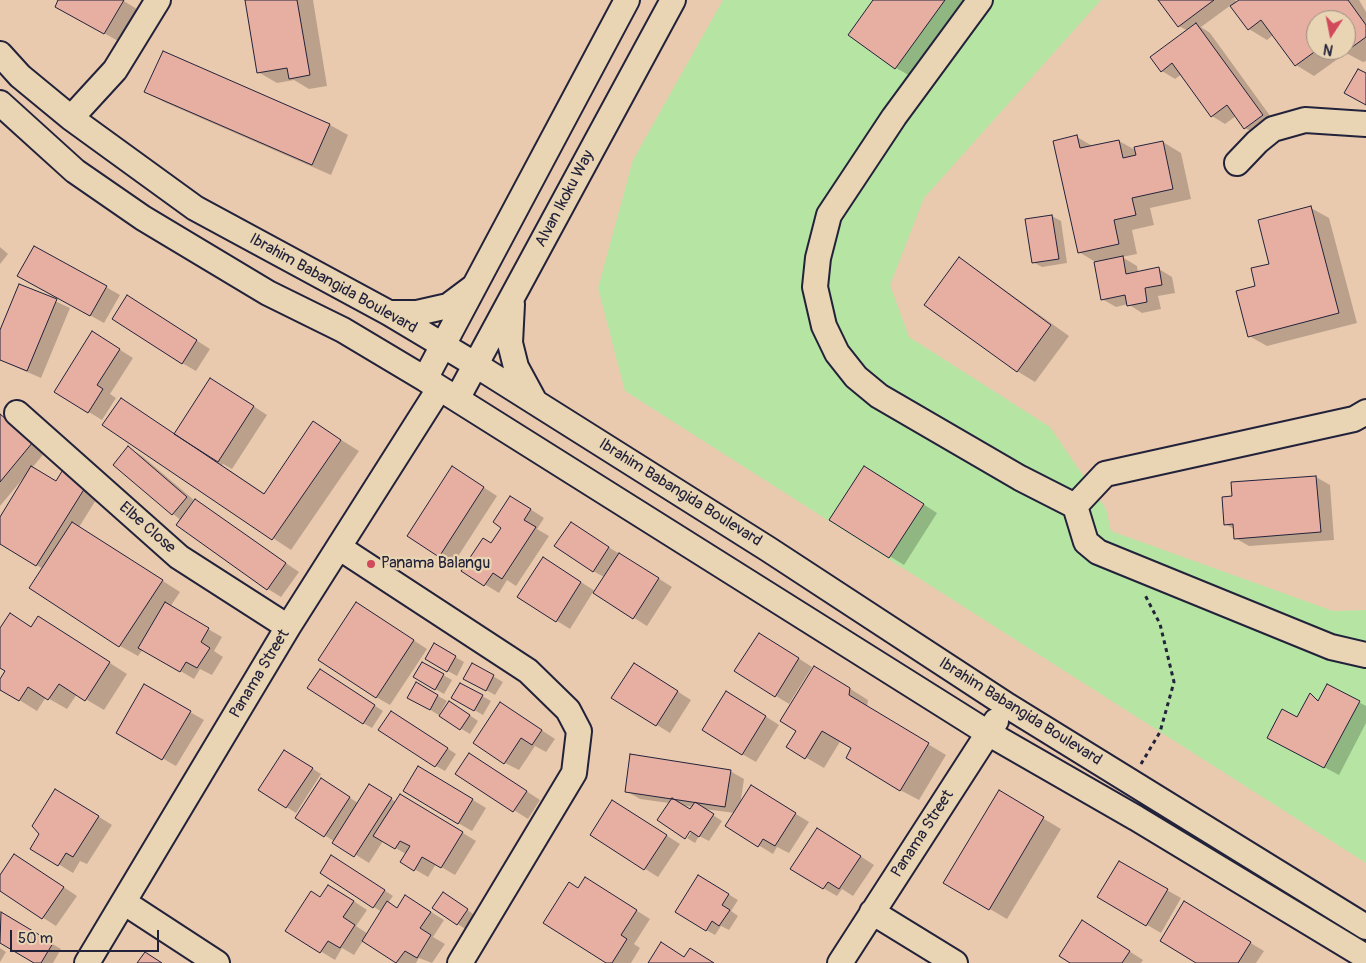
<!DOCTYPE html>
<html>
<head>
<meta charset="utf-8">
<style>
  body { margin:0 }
  #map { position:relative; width:1366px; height:963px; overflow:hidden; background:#eacaae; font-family:Pangolin,sans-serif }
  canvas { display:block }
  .north { position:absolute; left:1306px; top:10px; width:50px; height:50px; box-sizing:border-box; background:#e9d4b3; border:1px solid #998d83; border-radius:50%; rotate:191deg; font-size:14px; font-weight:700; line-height:20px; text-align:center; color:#22223b }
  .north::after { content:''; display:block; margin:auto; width:18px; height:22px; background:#d1495b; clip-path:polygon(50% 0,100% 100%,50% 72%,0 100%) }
  .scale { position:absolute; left:10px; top:930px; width:149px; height:22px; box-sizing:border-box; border:2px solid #22223b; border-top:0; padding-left:6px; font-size:15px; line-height:18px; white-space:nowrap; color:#22223b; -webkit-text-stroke:4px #e9d4b3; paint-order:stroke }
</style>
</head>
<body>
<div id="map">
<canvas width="1366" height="963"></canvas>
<div class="north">N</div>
<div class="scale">50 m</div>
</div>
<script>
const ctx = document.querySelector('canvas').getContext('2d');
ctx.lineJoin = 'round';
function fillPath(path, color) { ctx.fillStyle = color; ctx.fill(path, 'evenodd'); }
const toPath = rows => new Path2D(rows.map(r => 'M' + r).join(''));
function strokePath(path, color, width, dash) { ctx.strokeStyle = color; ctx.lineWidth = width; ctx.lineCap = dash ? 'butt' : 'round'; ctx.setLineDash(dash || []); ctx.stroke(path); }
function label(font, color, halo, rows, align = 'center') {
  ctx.font = font + ' Pangolin,sans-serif'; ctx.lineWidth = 4.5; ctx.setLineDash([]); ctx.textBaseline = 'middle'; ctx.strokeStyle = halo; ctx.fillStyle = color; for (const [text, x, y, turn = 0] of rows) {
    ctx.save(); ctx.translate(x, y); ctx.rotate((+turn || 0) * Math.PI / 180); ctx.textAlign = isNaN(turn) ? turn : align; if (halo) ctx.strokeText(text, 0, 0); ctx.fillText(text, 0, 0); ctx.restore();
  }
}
fillPath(toPath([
  [723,0,1101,0,924,198,890,285,909,337,1050,427,1106,509,1111,531,1333,611,1366,610,1366,863,625,391,598,288,633,160]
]), '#b5e4a3');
fillPath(toPath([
  [60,0,122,0,137,9,118,41,56,6],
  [246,0,313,0,327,86,309,89,294,80,277,83,258,72],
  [875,0,967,0,914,78,896,68],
  [1159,0,1235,0,1237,3,1241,0,1359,0,1366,12,1366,61,1363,62,1346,53,1314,76,1296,65,1273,35,1267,40,1249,29,1231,5,1201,27,1210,33,1276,124,1259,136,1245,128,1236,116,1225,124,1212,116,1182,74,1175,79,1162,71,1188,31,1179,26],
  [1316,20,1346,20,1346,50,1316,50],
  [163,52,330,125,348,135,331,175,164,102,146,92],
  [1077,137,1094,147,1119,141,1137,151,1163,142,1181,153,1191,199,1150,208,1154,225,1132,230,1137,254,1122,257,1137,266,1138,273,1159,269,1172,277,1175,293,1158,296,1161,309,1142,313,1128,304,1116,307,1102,299,1097,263,1079,252],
  [1311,208,1329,218,1357,323,1267,346,1249,336,1257,287],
  [1052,216,1061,221,1067,263,1042,267,1033,262],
  [0,247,8,254,0,264],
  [959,259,977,270,1069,336,1035,382,1017,371],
  [33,284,106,287,120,295,104,323],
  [20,285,70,308,41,378,0,360,0,333],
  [141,305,210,349,196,371,182,363],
  [106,341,133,358,110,394,116,398,102,420,56,392],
  [224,387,267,415,232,469,223,464,222,465,265,494,314,423,359,451,291,550,103,425,121,399,175,434],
  [0,414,46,451,32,468,56,483,101,492,79,527,180,592,170,607,222,637,214,651,223,657,212,675,200,669,194,679,143,649,138,656,120,646,43,569,0,542,0,520,25,476,0,506],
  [129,448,142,456,195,501,299,572,281,597,268,589,173,514],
  [878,475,937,513,904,565,830,519],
  [466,476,497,496,453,564,440,556],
  [1316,477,1330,485,1334,540,1249,546,1235,538,1234,529,1225,524],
  [524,505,544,518,537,529,549,536,516,586,507,580,499,593,463,571,492,544],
  [580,529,672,587,647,626,593,592,570,629,557,621,557,567,595,591,604,577,593,571],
  [370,612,427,649,390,705,376,697],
  [10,614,32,627,57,629,127,674,104,710,77,694,67,709,46,697,37,711,0,688,0,682,7,671,0,666,0,630],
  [773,642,812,667,789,704,776,696],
  [434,645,464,662,457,676,426,659],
  [422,663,452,680,444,694,414,677],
  [472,664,503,682,495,695,465,678],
  [647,672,691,700,670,733,613,698],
  [329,676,383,711,372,728,363,723],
  [833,678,868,700,867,707,946,755,919,800,900,790,853,748,841,740,824,768,788,747],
  [417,684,447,701,440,713,442,714,458,707,478,721,470,734,409,697],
  [461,684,491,701,483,715,453,698],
  [144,686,204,720,176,766,117,732],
  [1328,686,1366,706,1366,723,1339,775,1282,745,1310,695,1320,701],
  [740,700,779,725,756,762,742,754],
  [514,712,555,739,546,752,535,746,519,770,505,763],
  [400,717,456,754,445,771,436,766],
  [470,754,540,800,528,819,457,774],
  [293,756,321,774,296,813,259,790],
  [730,771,744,779,740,806,765,795,809,822,789,853,777,847,773,854,727,826,735,813,704,809,722,821,709,841,699,836,695,843,687,838,695,827,669,803,640,799,626,791],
  [680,805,693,807,690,811],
  [432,775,486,808,472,831,458,823],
  [330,785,358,803,370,786,396,802,414,803,476,841,455,875,436,864,428,877,402,862,406,854,383,841,369,863,297,818],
  [999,792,1061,829,1007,919,945,883],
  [69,798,112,825,87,864,80,861,73,873,32,848],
  [626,810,680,844,658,877,591,835],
  [831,837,874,865,853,896,842,889,837,896,823,888],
  [15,855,77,896,56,926,0,890,0,877],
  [341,862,393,896,388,903,398,909,420,905,444,920,433,937,445,944,432,963,419,958,416,963,398,963,363,941,354,955,342,948,335,960,287,931,321,899,343,894,367,910,356,926,368,934,382,912,374,907],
  [1119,863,1181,898,1161,933,1099,897],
  [708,882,738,900,731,911,738,916,729,930,721,926,715,935,706,930],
  [599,887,650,919,634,944,640,948,631,963,608,963,579,889],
  [452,899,476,916,467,930,433,908],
  [1184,903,1264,951,1256,963,1199,963],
  [1,914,61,949,53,963,36,963,0,941],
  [1096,930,1143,960,1141,963,1072,963],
  [0,948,6,952,0,962]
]), '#0003');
const building = toPath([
  [58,0,124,0,104,34,55,7,58,0],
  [245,0,297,0,310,75,289,79,287,68,257,73,245,0],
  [873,0,945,0,895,69,848,35,873,0],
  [1158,0,1214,0,1178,27,1158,0],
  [1239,0,1348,0,1366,25,1366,37,1344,53,1342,50,1346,50,1346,20,1316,20,1317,50,1295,66,1261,20,1248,30,1230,6,1239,0],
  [1196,23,1263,115,1244,129,1227,105,1211,117,1172,63,1161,72,1150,57,1196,23],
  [163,51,330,124,312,165,144,92,163,51],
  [1358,69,1366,73,1366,105,1344,93,1358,69],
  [1077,135,1080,148,1119,140,1123,158,1136,155,1134,147,1163,141,1173,189,1132,198,1136,215,1114,220,1119,244,1078,253,1053,141,1077,135],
  [1311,206,1339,313,1248,337,1236,291,1255,286,1251,268,1269,264,1258,220,1311,206],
  [1052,215,1059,259,1032,263,1025,219,1052,215],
  [34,246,107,286,90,316,17,276,34,246],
  [1123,256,1126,274,1159,267,1162,285,1145,288,1147,302,1127,306,1125,295,1101,300,1094,262,1123,256],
  [959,257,1051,325,1017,372,924,305,959,257],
  [19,284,57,299,27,371,0,360,0,330,19,284],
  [127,295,197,340,182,364,112,319,127,295],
  [92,331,120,349,97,385,103,389,88,413,54,392,92,331],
  [210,378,254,406,218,462,174,434,210,378],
  [121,398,264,494,313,421,341,440,272,540,102,425,121,398],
  [0,414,33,442,0,482,0,414],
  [128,446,187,497,172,515,113,465,128,446],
  [31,466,56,481,64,468,88,483,36,566,0,544,0,517,31,466],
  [452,466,484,487,439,557,407,536,452,466],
  [864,466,924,504,889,558,829,520,864,466],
  [1316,476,1321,532,1234,539,1233,524,1224,525,1222,497,1232,496,1231,482,1316,476],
  [510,496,531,509,524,520,536,527,502,579,493,573,484,586,461,571,483,538,491,543,501,528,493,522,510,496],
  [195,499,286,563,267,590,176,525,195,499],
  [72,522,163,580,119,647,29,588,72,522],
  [571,522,609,547,593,572,554,546,571,522],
  [619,553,659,578,633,619,593,593,619,553],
  [543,557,581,582,556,622,517,597,543,557],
  [165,602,209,628,201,642,210,648,197,668,186,662,180,672,138,648,165,602],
  [356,602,414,640,376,698,318,660,356,602],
  [10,613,31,627,38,616,110,662,85,701,59,684,48,700,28,687,19,701,0,690,0,679,5,671,0,668,0,628,10,613],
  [759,633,799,658,775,697,734,671,759,633],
  [434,643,456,656,447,672,425,659,434,643],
  [422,662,444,674,435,690,413,677,422,662],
  [472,663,494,675,486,691,463,679,472,663],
  [634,663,678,691,656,726,611,698,634,663],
  [814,666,850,688,849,695,929,743,900,791,846,758,851,748,822,731,805,759,786,747,796,731,780,721,814,666],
  [320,669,375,705,363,724,307,688,320,669],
  [416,682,438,695,430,710,407,698,416,682],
  [460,683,483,695,474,711,451,698,460,683],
  [144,684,191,711,162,760,116,733,144,684],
  [1327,684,1360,701,1324,768,1267,738,1282,709,1297,717,1310,693,1318,701,1327,684],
  [726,691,766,716,742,755,702,730,726,691],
  [449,701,470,715,460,730,439,716,449,701],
  [500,702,542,730,532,745,521,738,504,764,473,743,500,702],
  [391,711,448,748,435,767,378,730,391,711],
  [284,750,313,768,286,808,258,790,284,750],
  [469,753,527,791,513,812,455,774,469,753],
  [630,754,731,770,725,807,625,792,630,754],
  [418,766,473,799,458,824,403,791,418,766],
  [321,778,350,797,324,837,295,818,321,778],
  [369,784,392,798,354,857,332,843,369,784],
  [751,785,796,813,775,846,763,839,758,847,725,826,751,785],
  [55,789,99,816,73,857,66,853,58,866,30,849,39,834,32,826,55,789],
  [999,790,1044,817,989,910,943,883,999,790],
  [400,794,463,832,441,868,422,857,414,871,400,862,410,846,400,841,395,849,373,836,400,794],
  [672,798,690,809,695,802,714,814,699,837,690,831,685,839,657,820,672,798],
  [612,800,667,835,644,870,590,835,612,800],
  [817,828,861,856,839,889,828,882,823,889,790,869,817,828],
  [14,854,64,887,42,919,0,891,0,875,14,854],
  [331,855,385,890,373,908,320,873,331,855],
  [1119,861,1168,889,1146,926,1097,897,1119,861],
  [698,875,729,894,722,905,730,910,719,926,712,921,706,931,675,912,698,875],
  [585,877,637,910,621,935,627,939,612,963,606,963,543,923,569,882,578,888,585,877],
  [328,885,354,901,343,917,355,925,340,948,328,941,320,953,285,931,311,891,320,897,328,885],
  [443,892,468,909,457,925,432,908,443,892],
  [405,895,431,912,420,928,431,935,417,958,405,951,396,963,362,941,387,901,397,908,405,895],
  [1184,901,1251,942,1238,963,1196,963,1160,941,1184,901],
  [1,912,53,943,41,963,34,963,0,943,1,912],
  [1082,920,1130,951,1122,963,1070,963,1059,956,1082,920],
  [661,942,684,957,690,948,714,963,648,963,661,942],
  [145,952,162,963,137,963,145,952]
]);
fillPath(building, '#e7afa2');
strokePath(building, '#22223b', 1);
const minor = toPath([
  [980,0,894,117,829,215,818,258,815,287,824,326,837,353,856,377,879,396,1020,478,1075,506],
  [0,54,20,76,71,118,195,208,389,313,476,365,768,549,1008,706,1366,927],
  [0,103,75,171,143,218,268,293,343,330,425,379,988,733,1136,818,1366,957],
  [71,118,115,70,158,0],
  [1237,163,1257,142,1273,129,1305,120,1366,124],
  [512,304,510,343,516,367,535,402],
  [389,313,417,313,448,306,472,288],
  [425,379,627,0],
  [457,399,673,0],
  [1366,412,1354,419,1105,474,1075,506,1086,542,1098,552,1331,647,1366,655],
  [17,413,179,557,288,627],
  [340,548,528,671,568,710,579,731,574,773,460,963],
  [125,903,217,963],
  [872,912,955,963],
  [87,963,288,627,439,389],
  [840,963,996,721]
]);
strokePath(minor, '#22223b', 28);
strokePath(toPath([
  [1141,764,1160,732,1174,682,1160,624,1145,595]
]), '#22223b', 3, [4, 4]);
strokePath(minor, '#e9d4b3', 24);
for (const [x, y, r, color] of [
  [371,564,5,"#d1495b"]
]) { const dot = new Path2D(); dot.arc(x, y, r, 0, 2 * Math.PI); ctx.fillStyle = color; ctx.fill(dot); strokePath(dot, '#e9d4b3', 2); }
label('16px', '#22223b', '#e9d4b3', [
  ["Alvan Ikoku Way",565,199,-62],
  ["Ibrahim Babangida Boulevard",333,284,29],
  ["Ibrahim Babangida Boulevard",680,493,32],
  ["Elbe Close",147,528,41],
  ["Panama Street",260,674,-59],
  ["Ibrahim Babangida Boulevard",1020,712,32],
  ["Panama Street",923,834,-57]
]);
label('16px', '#22223b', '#e9d4b3', [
  ["Panama Balangu",381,564]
], 'left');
</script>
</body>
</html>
